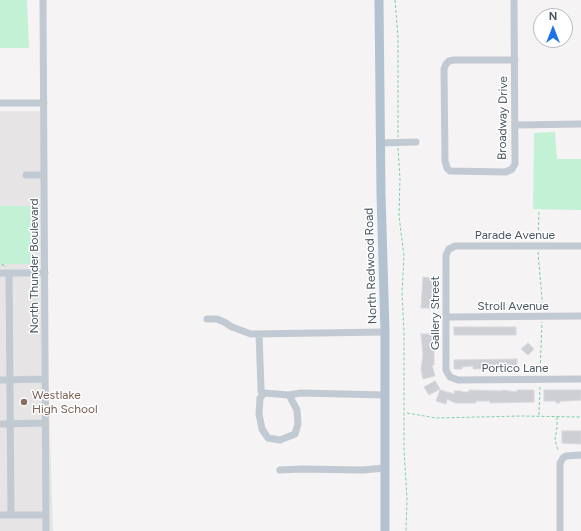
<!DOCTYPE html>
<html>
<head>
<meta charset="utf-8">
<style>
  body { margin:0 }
  #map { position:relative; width:581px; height:531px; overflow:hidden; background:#f5f3f3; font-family:Figtree,sans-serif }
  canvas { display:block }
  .north { position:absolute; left:533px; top:8px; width:40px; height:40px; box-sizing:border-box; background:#fff; border:1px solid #b7bbc0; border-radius:50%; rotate:0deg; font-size:11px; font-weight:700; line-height:16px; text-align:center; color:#4a5661 }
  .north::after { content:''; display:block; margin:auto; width:14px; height:18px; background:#1a73e8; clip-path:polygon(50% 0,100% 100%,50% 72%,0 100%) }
</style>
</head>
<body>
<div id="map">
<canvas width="581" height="531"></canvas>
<div class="north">N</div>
</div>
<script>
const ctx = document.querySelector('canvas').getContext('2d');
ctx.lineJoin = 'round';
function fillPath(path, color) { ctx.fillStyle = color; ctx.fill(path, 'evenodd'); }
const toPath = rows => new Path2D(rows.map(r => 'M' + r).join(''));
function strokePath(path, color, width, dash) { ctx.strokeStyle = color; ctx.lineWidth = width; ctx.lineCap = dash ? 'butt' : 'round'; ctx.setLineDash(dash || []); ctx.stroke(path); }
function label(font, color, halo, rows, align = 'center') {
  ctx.font = font + ' Figtree,sans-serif'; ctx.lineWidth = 3; ctx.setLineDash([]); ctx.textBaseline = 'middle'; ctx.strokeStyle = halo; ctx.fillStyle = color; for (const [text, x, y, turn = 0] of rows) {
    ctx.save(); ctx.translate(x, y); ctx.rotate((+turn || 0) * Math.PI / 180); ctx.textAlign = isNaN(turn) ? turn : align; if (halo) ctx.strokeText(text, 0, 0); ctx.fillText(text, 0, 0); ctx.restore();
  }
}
fillPath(toPath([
  [0,111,43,111,45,273,53,531,0,531]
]), '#e6e4e5');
fillPath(toPath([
  [0,0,27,0,29,48,0,48],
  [555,132,557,159,581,159,581,210,533,209,534,133],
  [0,206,31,206,31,264,0,264]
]), '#c3f1d5');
const building = toPath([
  [423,277,434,278,433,308,421,308,423,277],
  [454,327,516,327,516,335,454,335,454,327],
  [421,334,434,334,434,365,432,365,435,376,423,379,421,369,423,355,421,334],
  [528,343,534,349,528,355,521,349,528,343],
  [517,359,517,368,473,369,473,366,462,367,462,369,454,369,454,360,517,359],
  [435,381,440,389,429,395,424,387,435,381],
  [440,390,455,394,454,391,461,391,461,392,469,392,469,390,502,391,502,390,517,392,517,390,534,390,534,402,490,403,490,401,476,401,476,403,455,403,447,399,446,404,436,401,440,390],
  [544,390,581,390,581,400,565,401,560,401,560,403,556,403,556,401,544,401,544,390],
  [562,431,581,431,581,444,562,443,562,431]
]);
fillPath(building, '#cdcfd5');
strokePath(building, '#d7d9de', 1);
strokePath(toPath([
  [395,0,398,37,398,137],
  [398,148,400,179,399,216,404,256,402,293,404,333,404,449,407,499,406,531],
  [538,240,539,210],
  [538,252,542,299,541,311],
  [2,264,2,265,5,265,5,267],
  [540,373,542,322],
  [407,413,436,418,521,416,581,417],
  [539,415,540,386],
  [557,417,557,427,555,440,558,451]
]), '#7ad0a6', 1, [3, 2]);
strokePath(toPath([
  [43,0,46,531],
  [514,0,515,162,515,164,512,169,506,172,450,171,447,168,445,161,444,69,446,64,449,61,454,60,515,60],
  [0,103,44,103],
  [515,125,581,124],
  [380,143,416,142],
  [26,175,44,175],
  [581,246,455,246,449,249,446,255,446,370,450,377,458,380,581,379],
  [0,273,45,273],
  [9,273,11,515],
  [446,317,581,316],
  [207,319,217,319,224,322,232,327,251,334,385,332],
  [259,334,261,388,261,391,264,393],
  [0,380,44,379],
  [289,395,297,410,298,424,295,434,280,440,268,438,262,429,259,414,260,398,264,393,289,395,301,393,384,395],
  [0,424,45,423],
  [280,470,302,469,363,470,385,468],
  [0,515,46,515],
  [560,531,560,463,563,458,566,456,581,455]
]), '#c1cad2', 7);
strokePath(toPath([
  [379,0,381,194,385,332,385,531]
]), '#b3c2d1', 9);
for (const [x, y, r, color] of [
  [24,402,4,"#8d6e63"]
]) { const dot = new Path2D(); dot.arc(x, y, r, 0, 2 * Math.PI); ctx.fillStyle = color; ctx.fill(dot); strokePath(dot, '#fff', 1.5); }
label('12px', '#4a5661', '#fff', [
  ["Broadway Drive",503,118,-89],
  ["Parade Avenue",515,235],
  ["North Thunder Boulevard",34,266,-90],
  ["North Redwood Road",371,266,-92],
  ["Stroll Avenue",513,306],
  ["Gallery Street",435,313,-90],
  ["Portico Lane",515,368]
]);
label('12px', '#785e54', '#fff', [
  ["Westlake",32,395],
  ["High School",32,409]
], 'left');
</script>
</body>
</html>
